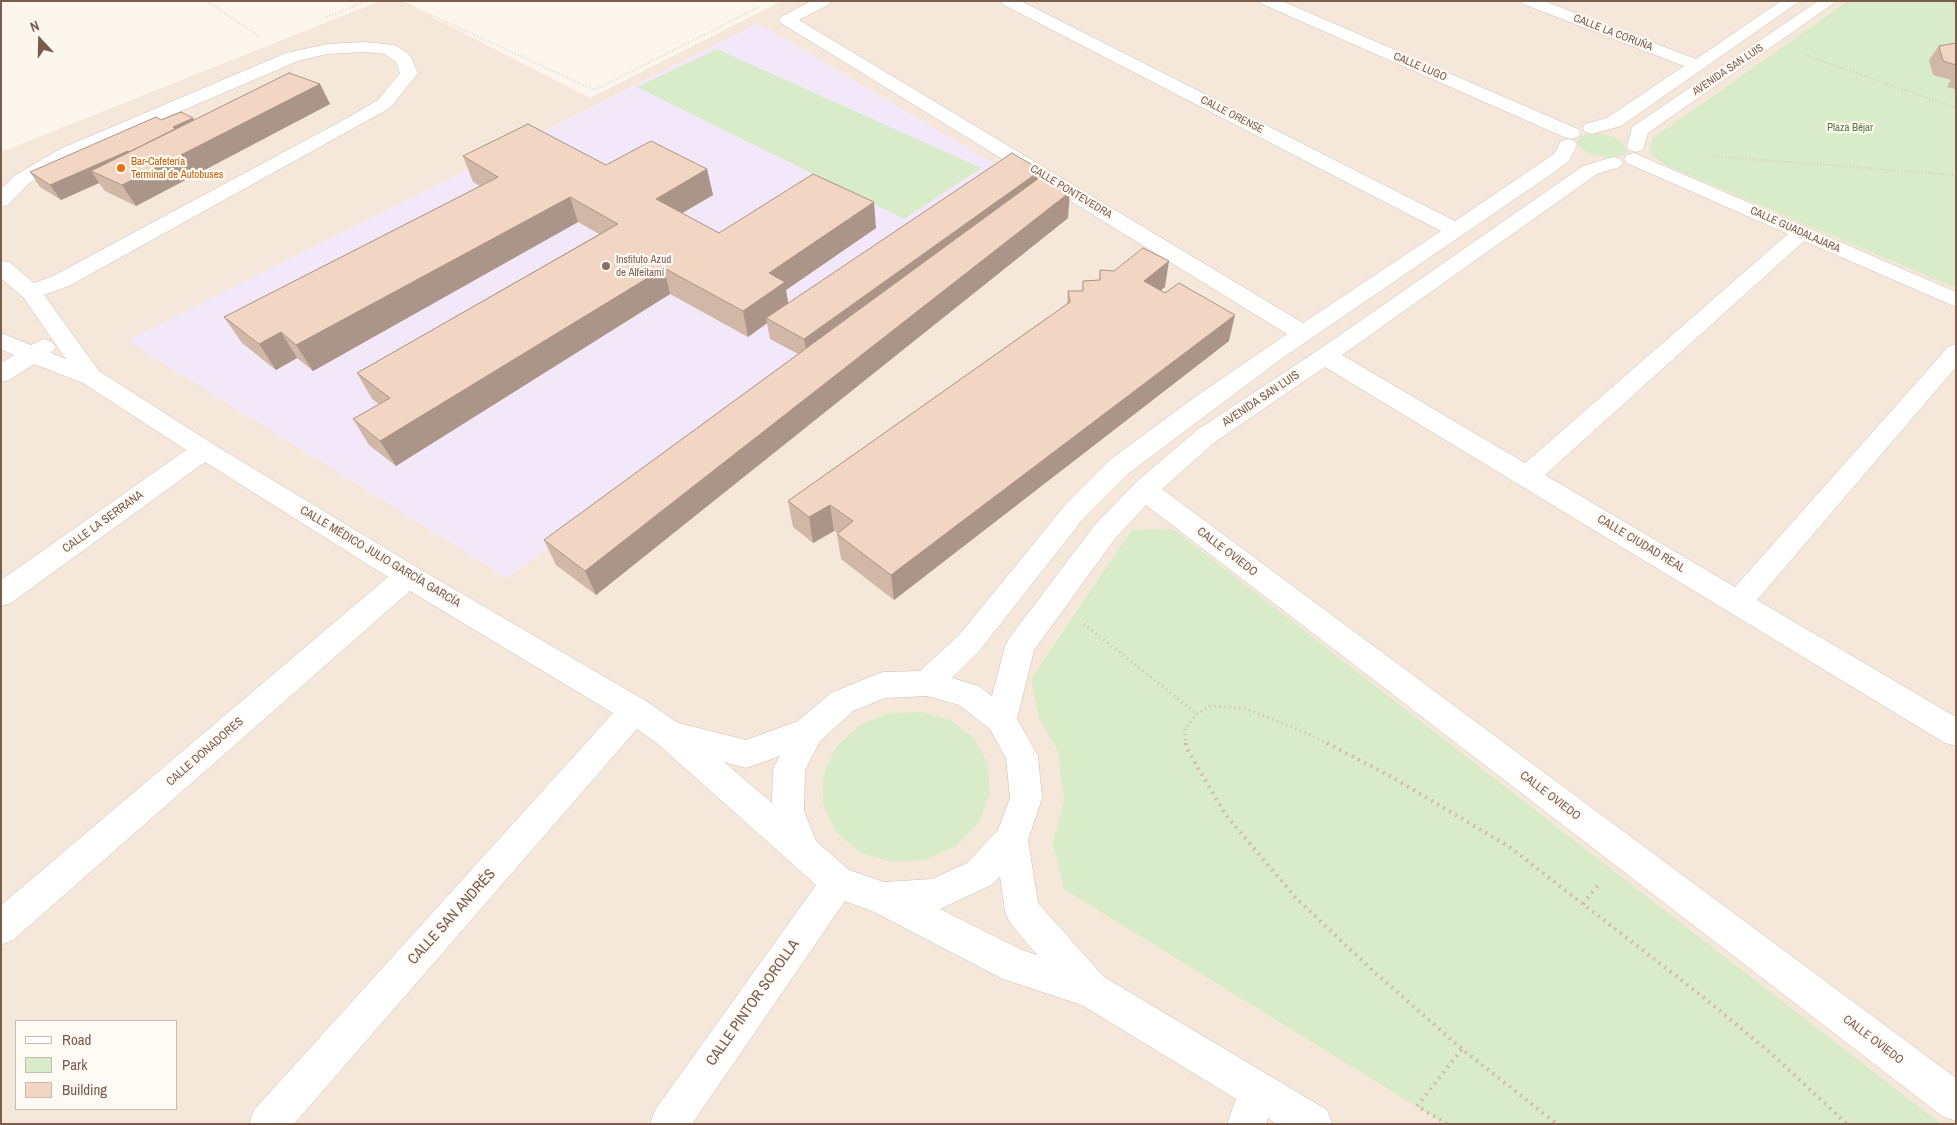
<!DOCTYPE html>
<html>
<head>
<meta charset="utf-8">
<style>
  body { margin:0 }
  #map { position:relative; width:1957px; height:1125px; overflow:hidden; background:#fdf6ec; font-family:"Archivo Narrow",sans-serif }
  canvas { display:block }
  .frame { position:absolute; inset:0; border:2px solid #7a5c4d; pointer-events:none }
  .legend { position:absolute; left:15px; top:1020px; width:162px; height:90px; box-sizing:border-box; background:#fffaf3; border:1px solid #cabbb1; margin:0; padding:6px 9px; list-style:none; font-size:15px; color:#7a5c4d }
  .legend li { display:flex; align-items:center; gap:10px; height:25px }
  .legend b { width:25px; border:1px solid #cabbb1 }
  .north { position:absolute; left:15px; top:15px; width:50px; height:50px; -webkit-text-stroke:4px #fffaf3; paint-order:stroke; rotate:339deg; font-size:14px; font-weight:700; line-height:20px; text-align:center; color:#7a5c4d }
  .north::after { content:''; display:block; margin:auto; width:18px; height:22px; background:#7a5c4d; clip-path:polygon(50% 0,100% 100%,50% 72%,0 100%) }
</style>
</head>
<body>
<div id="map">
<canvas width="1957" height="1125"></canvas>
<div class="frame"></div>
<ul class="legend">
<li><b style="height:6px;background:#fff"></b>Road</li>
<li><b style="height:14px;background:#d8ecc9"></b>Park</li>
<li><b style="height:14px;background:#f3d5c3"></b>Building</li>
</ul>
<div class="north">N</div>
</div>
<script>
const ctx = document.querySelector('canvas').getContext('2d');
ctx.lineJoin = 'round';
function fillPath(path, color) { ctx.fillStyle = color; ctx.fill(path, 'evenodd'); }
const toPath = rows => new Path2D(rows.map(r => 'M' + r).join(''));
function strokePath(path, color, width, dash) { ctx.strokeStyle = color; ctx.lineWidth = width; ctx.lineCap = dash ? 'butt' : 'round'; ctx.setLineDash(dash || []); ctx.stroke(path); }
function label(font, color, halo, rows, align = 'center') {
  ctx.font = font + ' "Archivo Narrow",sans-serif'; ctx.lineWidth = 4.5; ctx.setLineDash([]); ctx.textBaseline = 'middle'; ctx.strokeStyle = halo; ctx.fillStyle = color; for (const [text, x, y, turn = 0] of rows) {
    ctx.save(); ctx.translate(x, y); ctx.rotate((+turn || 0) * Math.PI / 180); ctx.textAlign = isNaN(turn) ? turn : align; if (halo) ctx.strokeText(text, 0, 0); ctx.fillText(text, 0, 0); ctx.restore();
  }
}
fillPath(toPath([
  [380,1,401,1,590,98,782,1,1956,1,1956,1124,1,1124,1,152],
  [16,1021,176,1021,176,1109,16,1109]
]), '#f5e8da');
fillPath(toPath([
  [758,23,1040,191,507,578,127,341]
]), '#f3e8fa');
fillPath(toPath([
  [1848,1,1956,1,1956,288,1670,167,1657,159,1650,152,1652,139],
  [717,49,981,168,904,219,637,87],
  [1595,133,1613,137,1621,141,1627,151,1624,155,1609,158,1590,154,1583,150,1578,145,1578,140,1580,136],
  [1173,529,1611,869,1941,1124,1445,1124,1064,889,1053,843,1064,800,1058,751,1039,718,1031,679,1132,530],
  [921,712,950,720,974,738,988,764,990,793,979,822,956,846,925,860,891,862,859,852,835,830,823,803,824,773,837,746,860,725,889,713]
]), '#d8ecc9');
const minor = toPath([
  [811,1,832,1,830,4,799,20,1303,323,1441,231,1002,4,1000,1,1021,1,1455,221,1554,154,1561,141,1568,139,1575,141,1577,145,1569,161,1553,173,1281,359,1129,473,1083,519,980,650,952,678,979,686,992,696,1005,646,1010,637,1094,526,1135,483,1197,430,1317,351,1583,166,1613,157,1620,159,1623,163,1620,167,1597,174,1342,355,1525,463,1788,234,1627,163,1624,159,1627,155,1634,153,1956,292,1956,307,1804,241,1545,475,1735,587,1948,347,1956,344,1956,367,1757,600,1956,717,1956,746,1945,743,1325,367,1215,442,1162,489,1956,1078,1956,1121,1942,1116,1146,505,1114,540,1034,650,1017,719,1038,756,1042,798,1028,840,1038,903,1104,977,1327,1110,1332,1124,1276,1124,1268,1118,1266,1124,1227,1124,1236,1099,1082,1005,1003,979,874,912,845,901,692,1124,650,1124,655,1110,816,885,659,745,637,729,294,1124,249,1124,254,1110,613,713,410,591,13,940,1,945,1,905,388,577,205,462,11,603,1,606,1,580,186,450,83,383,34,364,9,380,1,382,1,363,14,355,1,349,1,333,31,345,44,339,52,342,56,347,51,353,66,359,23,297,1,278,1,261,9,262,34,283,53,276,349,117,378,100,400,73,396,62,385,54,365,52,327,54,298,61,74,157,28,184,8,205,1,207,1,189,14,176,60,149,286,53,327,44,365,42,395,45,410,55,418,73,390,108,69,286,44,295,99,371,213,444,418,568,646,701,678,723,746,740,798,721,831,693,872,676,883,672,920,671,960,634,1065,505,1111,459,1195,397,1287,334,781,23,779,20,781,17,811,1],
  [927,696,959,705,990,729,1006,758,1010,798,998,830,967,863,932,879,884,882,849,870,816,841,804,811,805,770,820,741,853,711,885,698,927,696],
  [780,756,773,769,772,803,724,762,746,768,780,756],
  [1000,876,1005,911,1010,923,1037,955,1022,950,940,909,991,885,1000,876],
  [1260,1,1282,1,1578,129,1580,133,1578,137,1571,139,1564,137,1262,4,1260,1],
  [1521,1,1544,1,1696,59,1781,1,1800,1,1621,126,1592,134,1585,132,1583,128,1585,124,1607,118,1684,66,1523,4,1521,1],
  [1818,1,1837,1,1648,133,1643,150,1636,152,1629,150,1627,146,1632,127,1818,1]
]);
strokePath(minor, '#d1beb0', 1);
strokePath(toPath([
  [207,1,260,37],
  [401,1,594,90,759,7],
  [1951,1,1956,5],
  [327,17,366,1],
  [1805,55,1956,108],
  [1710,156,1956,175]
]), '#d9b8a5', 2, [0.5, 2.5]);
strokePath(toPath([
  [1084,624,1197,714],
  [1186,745,1185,728,1197,714,1211,706,1244,708,1309,734,1329,745]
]), '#d9b8a5', 3, [1, 4]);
strokePath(toPath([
  [1186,743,1186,747,1225,814,1296,898,1372,970,1462,1049,1557,1124],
  [1327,743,1390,776,1508,846,1702,996,1774,1056,1847,1124],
  [1583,904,1599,884],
  [1447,1124,1417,1106,1462,1049]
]), '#d9b8a5', 4, [2, 5]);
fillPath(minor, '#fff');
fillPath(toPath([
  [1956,43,1956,89,1947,87,1951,80,1933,75,1929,60,1939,46],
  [320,84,330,104,136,206,105,191,99,183,61,200,40,187,30,172,161,120,194,120],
  [463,156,606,165,707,169,713,195,682,213,719,233,876,228,786,290,788,303,1041,178,1068,218,596,595,556,565,544,540,798,354,770,339,767,323,748,337,670,294,396,466,369,445,353,419,379,404,372,399,357,373,599,234,578,222,313,371,297,358,276,370,242,343,224,317,480,186,473,182],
  [1100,270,1165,287,1161,290,1229,341,894,600,841,559,837,534,838,533,834,531,813,543,793,527,788,501,1067,304,1068,291,1082,291,1083,281,1099,280]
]), '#d1b7a8');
fillPath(toPath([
  [320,84,330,104,136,206,122,185],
  [193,118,202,133,143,169,173,127],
  [128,151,137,165,91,171,99,183,61,200,50,185],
  [707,169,713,195,662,225,656,199],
  [1041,170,1040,191,808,360,804,339],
  [1070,192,1068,218,596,595,585,571],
  [570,197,578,222,313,371,296,345],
  [874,202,876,228,786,290,789,308,766,318,767,323,748,337,743,311,769,273],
  [1169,261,1165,287,1141,307,1144,281],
  [664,268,670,294,396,466,380,441],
  [1235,315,1229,341,894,600,891,575],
  [281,332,297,358,276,370,259,344],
  [830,505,834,531,813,543,809,517]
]), '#aa9588');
const building = toPath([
  [1956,43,1956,65,1943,61,1939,46,1956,43],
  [289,73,320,84,122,185,91,171,289,73],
  [181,112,193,118,173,127,175,129,129,152,128,151,50,185,30,172,156,117,161,120,181,112],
  [528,124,606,165,651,141,707,169,656,199,719,233,813,174,874,202,769,273,785,282,743,311,664,268,380,441,353,419,390,398,357,373,618,224,570,197,296,345,281,332,259,344,224,317,498,177,463,156,528,124],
  [1012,153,1041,170,804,339,766,318,1012,153],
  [1039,178,1070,192,585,571,544,540,1039,178],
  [1143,248,1169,261,1144,281,1165,293,1179,283,1235,315,891,575,837,534,853,521,830,505,809,517,788,501,1070,302,1068,291,1083,291,1083,281,1100,280,1100,270,1114,271,1143,248]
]);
fillPath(building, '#f3d5c3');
strokePath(building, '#aa9588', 1);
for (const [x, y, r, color] of [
  [121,168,5,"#e8710a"],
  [606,266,5,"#8d6e63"]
]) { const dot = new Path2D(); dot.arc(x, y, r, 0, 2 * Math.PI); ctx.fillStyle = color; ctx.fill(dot); strokePath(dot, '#fffaf3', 2); }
label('11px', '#7a5c4d', '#fffaf3', [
  ["CALLE LA CORUÑA",1613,33,21],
  ["CALLE LUGO",1420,67,23],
  ["AVENIDA SAN LUIS",1728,70,-34],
  ["CALLE ORENSE",1232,115,27],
  ["CALLE PONTEVEDRA",1071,192,31],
  ["CALLE GUADALAJARA",1795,230,24]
]);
label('11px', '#537a41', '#fffaf3', [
  ["Plaza Béjar",1850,128]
]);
label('11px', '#c56008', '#fffaf3', [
  ["Bar-Cafetería",131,162],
  ["Terminal de Autobuses",131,175]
], 'left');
label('11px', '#785e54', '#fffaf3', [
  ["Instituto Azud",616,260],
  ["de Alfeitamí",616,273]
], 'left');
label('12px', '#7a5c4d', '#fffaf3', [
  ["AVENIDA SAN LUIS",1261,399,-34],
  ["CALLE LA SERRANA",103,522,-36],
  ["CALLE CIUDAD REAL",1641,544,31],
  ["CALLE OVIEDO",1227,552,37],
  ["CALLE MÉDICO JULIO GARCÍA GARCÍA",380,557,31],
  ["CALLE DONADORES",205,752,-41],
  ["CALLE OVIEDO",1550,796,37],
  ["CALLE OVIEDO",1873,1040,37]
]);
label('15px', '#7a5c4d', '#fffaf3', [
  ["CALLE SAN ANDRÉS",452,917,-48],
  ["CALLE PINTOR SOROLLA",753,1003,-55]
]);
</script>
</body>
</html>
